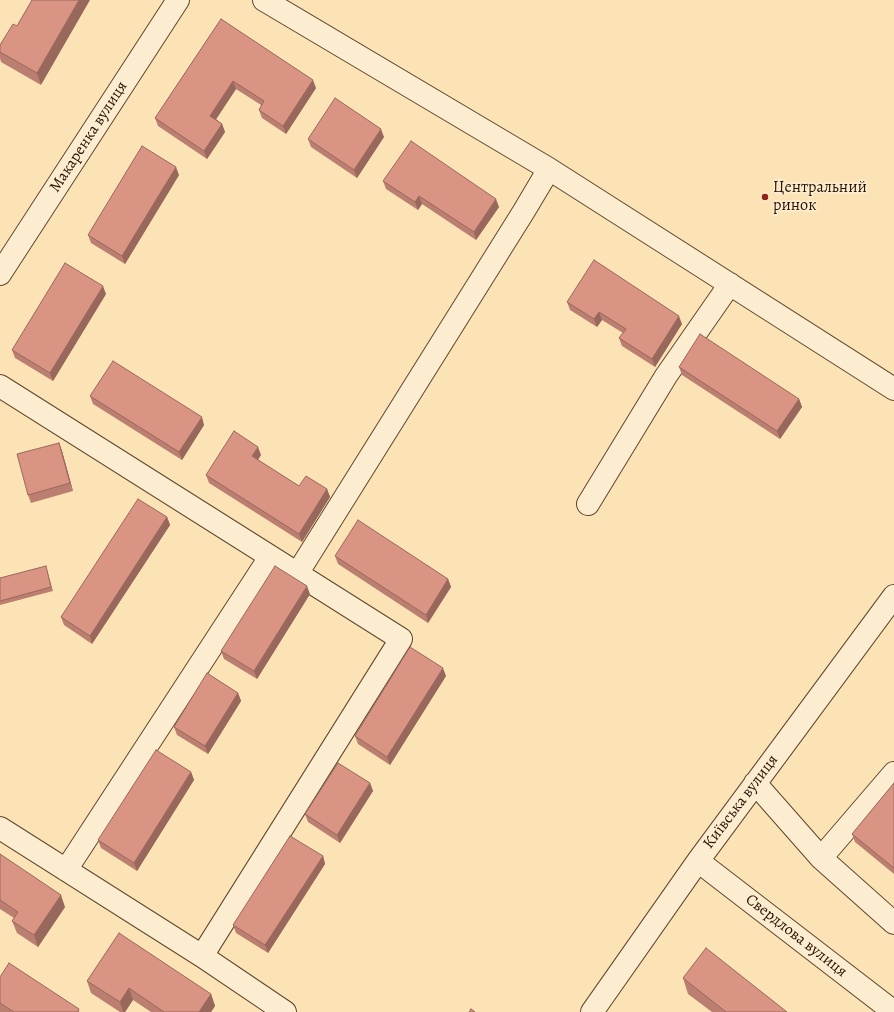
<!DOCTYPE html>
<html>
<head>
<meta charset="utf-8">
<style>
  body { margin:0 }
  canvas { display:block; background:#fce3b6 }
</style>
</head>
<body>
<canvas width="894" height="1012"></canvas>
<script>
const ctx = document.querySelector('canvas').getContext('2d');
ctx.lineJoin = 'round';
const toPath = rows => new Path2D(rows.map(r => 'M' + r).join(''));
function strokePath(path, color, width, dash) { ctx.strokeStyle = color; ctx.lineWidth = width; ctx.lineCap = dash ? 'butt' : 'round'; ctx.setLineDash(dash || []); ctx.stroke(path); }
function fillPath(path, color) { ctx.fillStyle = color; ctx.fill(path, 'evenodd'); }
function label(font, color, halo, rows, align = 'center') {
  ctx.font = font + ' Alegreya,serif'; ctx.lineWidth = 3; ctx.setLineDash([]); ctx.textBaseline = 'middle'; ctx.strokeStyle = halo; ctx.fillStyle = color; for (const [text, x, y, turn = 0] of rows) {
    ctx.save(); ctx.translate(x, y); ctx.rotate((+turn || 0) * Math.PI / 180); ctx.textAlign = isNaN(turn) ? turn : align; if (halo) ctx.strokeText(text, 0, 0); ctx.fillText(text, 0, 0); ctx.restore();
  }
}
const minor = toPath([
  [264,0,549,169,894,389],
  [0,274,178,0],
  [0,386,401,639,202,956],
  [588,504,666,376,730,284],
  [297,574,524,211,549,169],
  [894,773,821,858,894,923],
  [755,783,821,858],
  [0,828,202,956,285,1012],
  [698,861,894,1012],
  [66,870,270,557],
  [592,1012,698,861,894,596]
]);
strokePath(minor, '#5e462e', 24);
strokePath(minor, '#fdedd0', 22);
fillPath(toPath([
  [32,0,41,85,1,62,0,58,0,45,17,26],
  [221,19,316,88,286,134,262,118,259,110,261,105,236,89,216,119,222,124,225,132,207,159,158,126,155,118],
  [384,137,357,178,311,147,308,139],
  [179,175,125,264,91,243,88,235],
  [383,181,499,207,476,240,422,204,418,210,386,189],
  [106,294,53,381,15,358,12,350],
  [567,302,682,324,655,367,622,346,619,338,623,333,602,320,597,327,570,310],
  [679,367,799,399,802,407,780,439,682,375],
  [90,396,204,425,182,460,93,404],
  [59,443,62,451,73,491,31,503,28,495],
  [261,455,258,460,299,486,327,489,330,497,302,542,209,483,206,475],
  [167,517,170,525,92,644,64,625,61,617],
  [335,556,448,579,451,587,428,623,338,564],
  [47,570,53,591,0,605,0,578],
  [310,594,257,679,224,659,221,651],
  [446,676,390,765,358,744,355,736],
  [238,693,241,701,208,754,177,735,174,727],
  [191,772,194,780,137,871,101,848,98,840],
  [370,783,373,791,340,843,308,822,305,814],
  [894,783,894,874,855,842,852,834],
  [0,854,65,907,38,947,17,933,12,921,14,918,0,909],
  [323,856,325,864,268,953,236,933,233,925],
  [0,977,80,1012,0,1012],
  [683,978,787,1012,712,1012,688,994],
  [87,981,211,994,215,1006,211,1012,151,1012,133,1000,125,1012,120,1012,91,993]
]), '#bb7f71');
fillPath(toPath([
  [79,0,90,0,41,85,37,73],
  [313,80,316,88,286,134,283,126],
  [233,81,236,89,213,124,210,116],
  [222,124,225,132,207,159,204,151],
  [381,129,384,137,357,178,354,170],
  [176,167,179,175,125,264,122,256],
  [419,196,422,204,418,210,415,202],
  [496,199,499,207,476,240,474,232],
  [103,286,106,294,53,381,50,373],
  [599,312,602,320,597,327,594,319],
  [679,316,682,324,655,367,652,359],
  [799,399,802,407,780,439,777,431],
  [202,417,204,425,182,460,179,452],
  [59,443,62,451,73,491,70,483],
  [258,447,261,455,255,464,252,456],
  [327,489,330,497,302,542,299,534],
  [167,517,170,525,92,644,90,636],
  [448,579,451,587,428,623,426,615],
  [307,586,310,594,257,679,254,671],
  [443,668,446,676,390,765,387,757],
  [238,693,241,701,208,754,205,746],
  [191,772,194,780,137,871,134,863],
  [370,783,373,791,340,843,337,835],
  [323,856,325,864,268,953,265,945],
  [61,895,65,907,38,947,34,935],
  [129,988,133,1000,125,1012,123,1012,120,1002],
  [211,994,215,1006,211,1012,199,1012]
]), '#99685c');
const building = toPath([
  [32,0,79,0,37,73,0,52,0,45,13,24,17,26,32,0],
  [221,19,313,80,283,126,259,110,264,101,233,81,210,116,222,124,204,151,155,118,221,19],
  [335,98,381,129,354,170,308,139,335,98],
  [411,141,496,199,474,232,419,196,415,202,383,181,411,141],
  [142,146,176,167,122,256,88,235,142,146],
  [594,260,679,316,652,359,619,338,626,329,599,312,594,319,567,302,594,260],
  [65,263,103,286,50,373,12,350,65,263],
  [700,334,799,399,777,431,679,367,700,334],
  [113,361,202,417,179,452,90,396,113,361],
  [234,431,258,447,252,456,299,486,306,476,327,489,299,534,206,475,234,431],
  [59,443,70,483,28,495,17,454,59,443],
  [138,499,167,517,90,636,61,617,138,499],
  [358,520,448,579,426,615,335,556,358,520],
  [46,566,51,587,0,601,0,578,46,566],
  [275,566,307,586,254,671,221,651,275,566],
  [410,647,443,668,387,757,355,736,410,647],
  [207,673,238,693,205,746,174,727,207,673],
  [156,750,191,772,134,863,98,840,156,750],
  [338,763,370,783,337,835,305,814,338,763],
  [894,783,894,868,852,834,894,783],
  [290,836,323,856,265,945,233,925,290,836],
  [0,854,61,895,34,935,12,921,18,912,0,900,0,854],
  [119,933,211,994,199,1012,164,1012,129,988,120,1002,87,981,119,933],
  [706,948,787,1012,726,1012,683,978,706,948],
  [9,963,79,1009,78,1012,14,1012,0,1003,0,977,9,963],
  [471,1009,475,1012,469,1012,471,1009]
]);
fillPath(building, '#da9483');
strokePath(building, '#99685c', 1);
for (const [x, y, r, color] of [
  [765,197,4,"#8f2418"]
]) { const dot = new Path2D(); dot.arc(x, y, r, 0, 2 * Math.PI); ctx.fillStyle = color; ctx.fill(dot); strokePath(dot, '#fdedd0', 1.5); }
label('16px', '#291100', '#fdedd0', [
  ["Макаренка вулиця",89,137,-57],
  ["Київська вулиця",741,802,-53],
  ["Свердлова вулиця",796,936,38]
]);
label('16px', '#291100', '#fdedd0', [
  ["Центральний",773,188],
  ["ринок",773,206]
], 'left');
</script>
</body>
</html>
